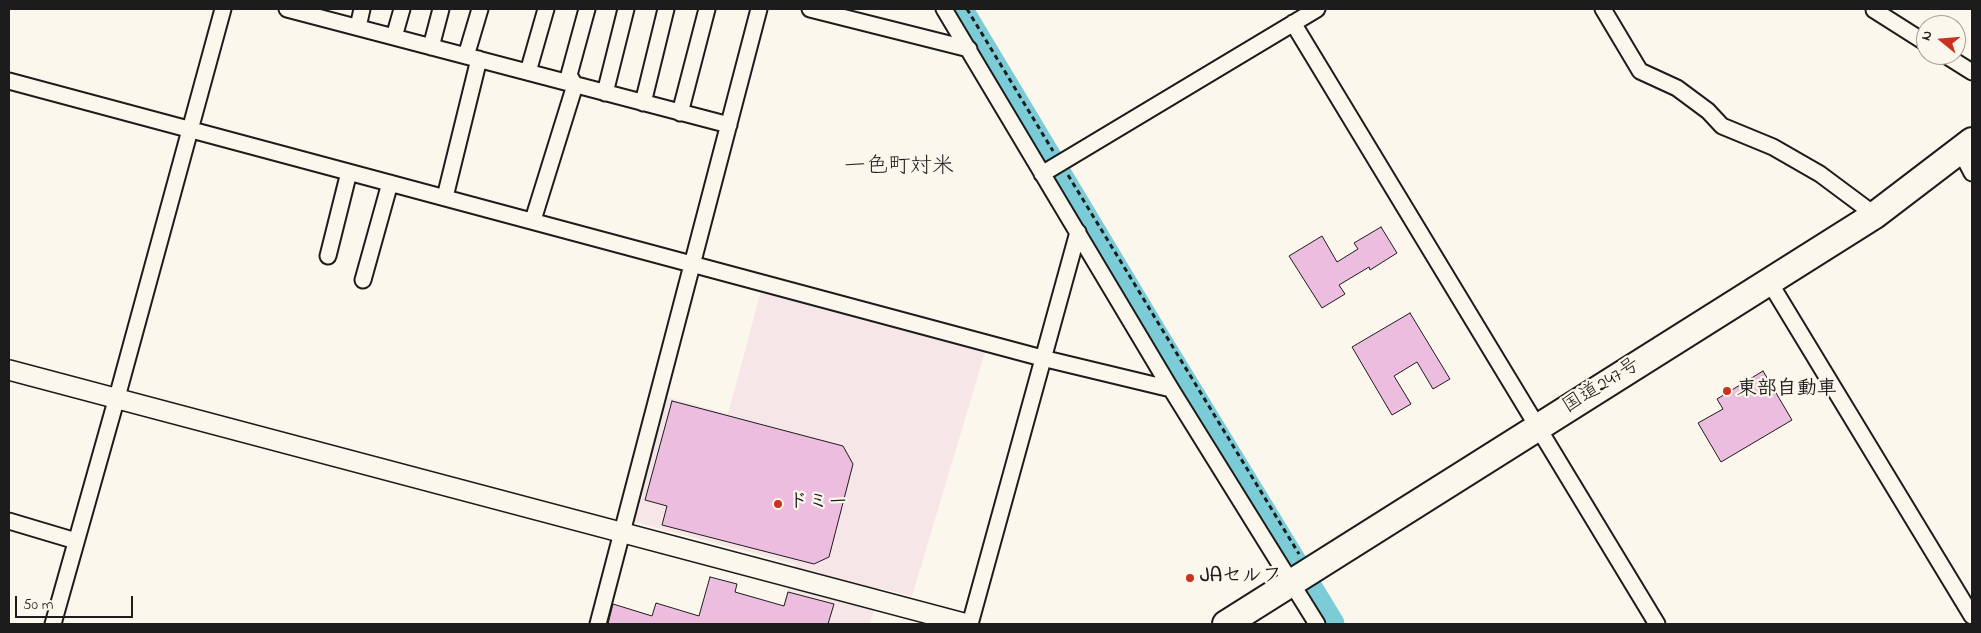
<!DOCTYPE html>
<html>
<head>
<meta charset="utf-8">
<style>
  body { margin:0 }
  #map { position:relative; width:1981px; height:633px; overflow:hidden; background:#fbf7ec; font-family:"Indie Flower",sans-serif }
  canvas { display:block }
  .frame { position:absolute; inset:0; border:10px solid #1c1c1c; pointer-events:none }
  .north { position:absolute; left:1916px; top:15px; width:50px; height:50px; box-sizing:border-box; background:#fbf7ec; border:1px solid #a29f99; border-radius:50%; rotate:287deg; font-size:14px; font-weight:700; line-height:20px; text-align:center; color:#1c1c1c }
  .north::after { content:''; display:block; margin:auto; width:18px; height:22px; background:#c8321e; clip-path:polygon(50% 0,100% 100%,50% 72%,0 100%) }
  .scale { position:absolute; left:15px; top:596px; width:118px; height:22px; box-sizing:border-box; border:2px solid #1c1c1c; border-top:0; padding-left:6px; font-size:15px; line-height:18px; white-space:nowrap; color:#1c1c1c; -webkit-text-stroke:4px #fbf7ec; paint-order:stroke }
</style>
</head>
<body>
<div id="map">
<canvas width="1981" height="633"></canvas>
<div class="frame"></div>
<div class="north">N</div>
<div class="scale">50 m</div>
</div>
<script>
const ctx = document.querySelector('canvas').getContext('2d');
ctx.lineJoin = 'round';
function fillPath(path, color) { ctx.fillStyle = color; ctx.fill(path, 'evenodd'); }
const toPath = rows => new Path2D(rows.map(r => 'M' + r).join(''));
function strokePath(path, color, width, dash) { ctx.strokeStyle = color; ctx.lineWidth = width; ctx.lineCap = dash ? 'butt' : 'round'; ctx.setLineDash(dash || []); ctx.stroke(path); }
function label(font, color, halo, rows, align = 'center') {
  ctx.font = font + ' "Indie Flower","Klee One",sans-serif'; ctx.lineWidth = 4.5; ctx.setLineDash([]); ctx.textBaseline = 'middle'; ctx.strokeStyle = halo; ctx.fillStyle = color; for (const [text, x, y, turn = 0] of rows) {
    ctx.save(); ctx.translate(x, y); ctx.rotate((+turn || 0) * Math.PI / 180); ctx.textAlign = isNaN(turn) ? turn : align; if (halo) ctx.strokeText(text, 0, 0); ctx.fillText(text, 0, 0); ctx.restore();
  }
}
fillPath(toPath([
  [762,287,986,349,912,596,880,588,870,624,777,624,795,564,630,521,664,396,728,414]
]), '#f6e6e8');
const water = toPath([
  [1313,584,1337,624,1324,624,1304,591,1313,584]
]);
fillPath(water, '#7cccd8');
strokePath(water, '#56868d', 1);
strokePath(toPath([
  [958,9,1154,336,1330,624]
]), '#7cccd8', 29);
const building = toPath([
  [1381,227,1397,253,1370,270,1369,267,1339,285,1345,294,1322,308,1289,256,1322,236,1337,262,1358,249,1354,243,1381,227],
  [1410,313,1450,379,1433,389,1417,362,1394,376,1411,404,1392,415,1352,347,1410,313],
  [1763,371,1792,420,1721,462,1698,423,1723,409,1717,399,1763,371],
  [672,401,843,446,853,464,829,557,814,564,662,525,667,506,645,500,672,401],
  [710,577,737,584,735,592,784,606,788,592,834,604,828,624,608,624,613,604,652,616,656,603,699,616,710,577]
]);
fillPath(building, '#ecbddf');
strokePath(building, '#1c1c1c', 1);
const minor = toPath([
  [287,9,729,125],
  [810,9,969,49],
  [944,9,1171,389,1317,624],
  [1603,9,1640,71,1677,88,1708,111,1722,126,1773,147,1820,174,1875,215],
  [1875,9,1874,10,1926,43],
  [1293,23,1657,624],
  [358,27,362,9],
  [394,37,402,9],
  [431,47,441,9],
  [1945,55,1972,72],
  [466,56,480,9],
  [528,72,546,9],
  [9,81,1042,358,1171,389],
  [605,93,626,9],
  [643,103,666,9],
  [680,113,707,9],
  [1960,150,1972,173],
  [1042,174,1317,9],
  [445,197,479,59],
  [533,220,575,85,569,75,587,9],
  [328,256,349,172],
  [363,280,390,183],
  [1770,283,1972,616],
  [9,521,76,541],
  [53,624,119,390,223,9],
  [598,624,759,9],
  [970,624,1078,232]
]);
const tertiary = toPath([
  [9,370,967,624]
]);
const trunk = toPath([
  [1226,624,1875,215,1972,141]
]);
strokePath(minor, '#1c1c1c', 19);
strokePath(tertiary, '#1c1c1c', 22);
strokePath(trunk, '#1c1c1c', 30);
strokePath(toPath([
  [967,9,1053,151],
  [1068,175,1299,554]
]), '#1c1c1c', 3, [5, 4]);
strokePath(minor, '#fbf7ec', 15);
strokePath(tertiary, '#fbf7ec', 19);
strokePath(trunk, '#fbf7ec', 26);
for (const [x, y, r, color] of [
  [1727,391,5,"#c8321e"],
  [778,504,5,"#c8321e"],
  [1190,578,5,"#c8321e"]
]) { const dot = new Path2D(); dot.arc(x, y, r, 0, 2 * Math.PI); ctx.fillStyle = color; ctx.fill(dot); strokePath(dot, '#fbf7ec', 2); }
label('20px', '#1c1c1c', '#fbf7ec', [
  ["国道247号",1602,387,-32]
]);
label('bold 20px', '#1c1c1c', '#fbf7ec', [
  ["東部自動車",1737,391],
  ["ドミー",788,504],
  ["JAセルフ",1200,578]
], 'left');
label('22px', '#1c1c1c', '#fbf7ec', [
  ["一色町対米",899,168]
]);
</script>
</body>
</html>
